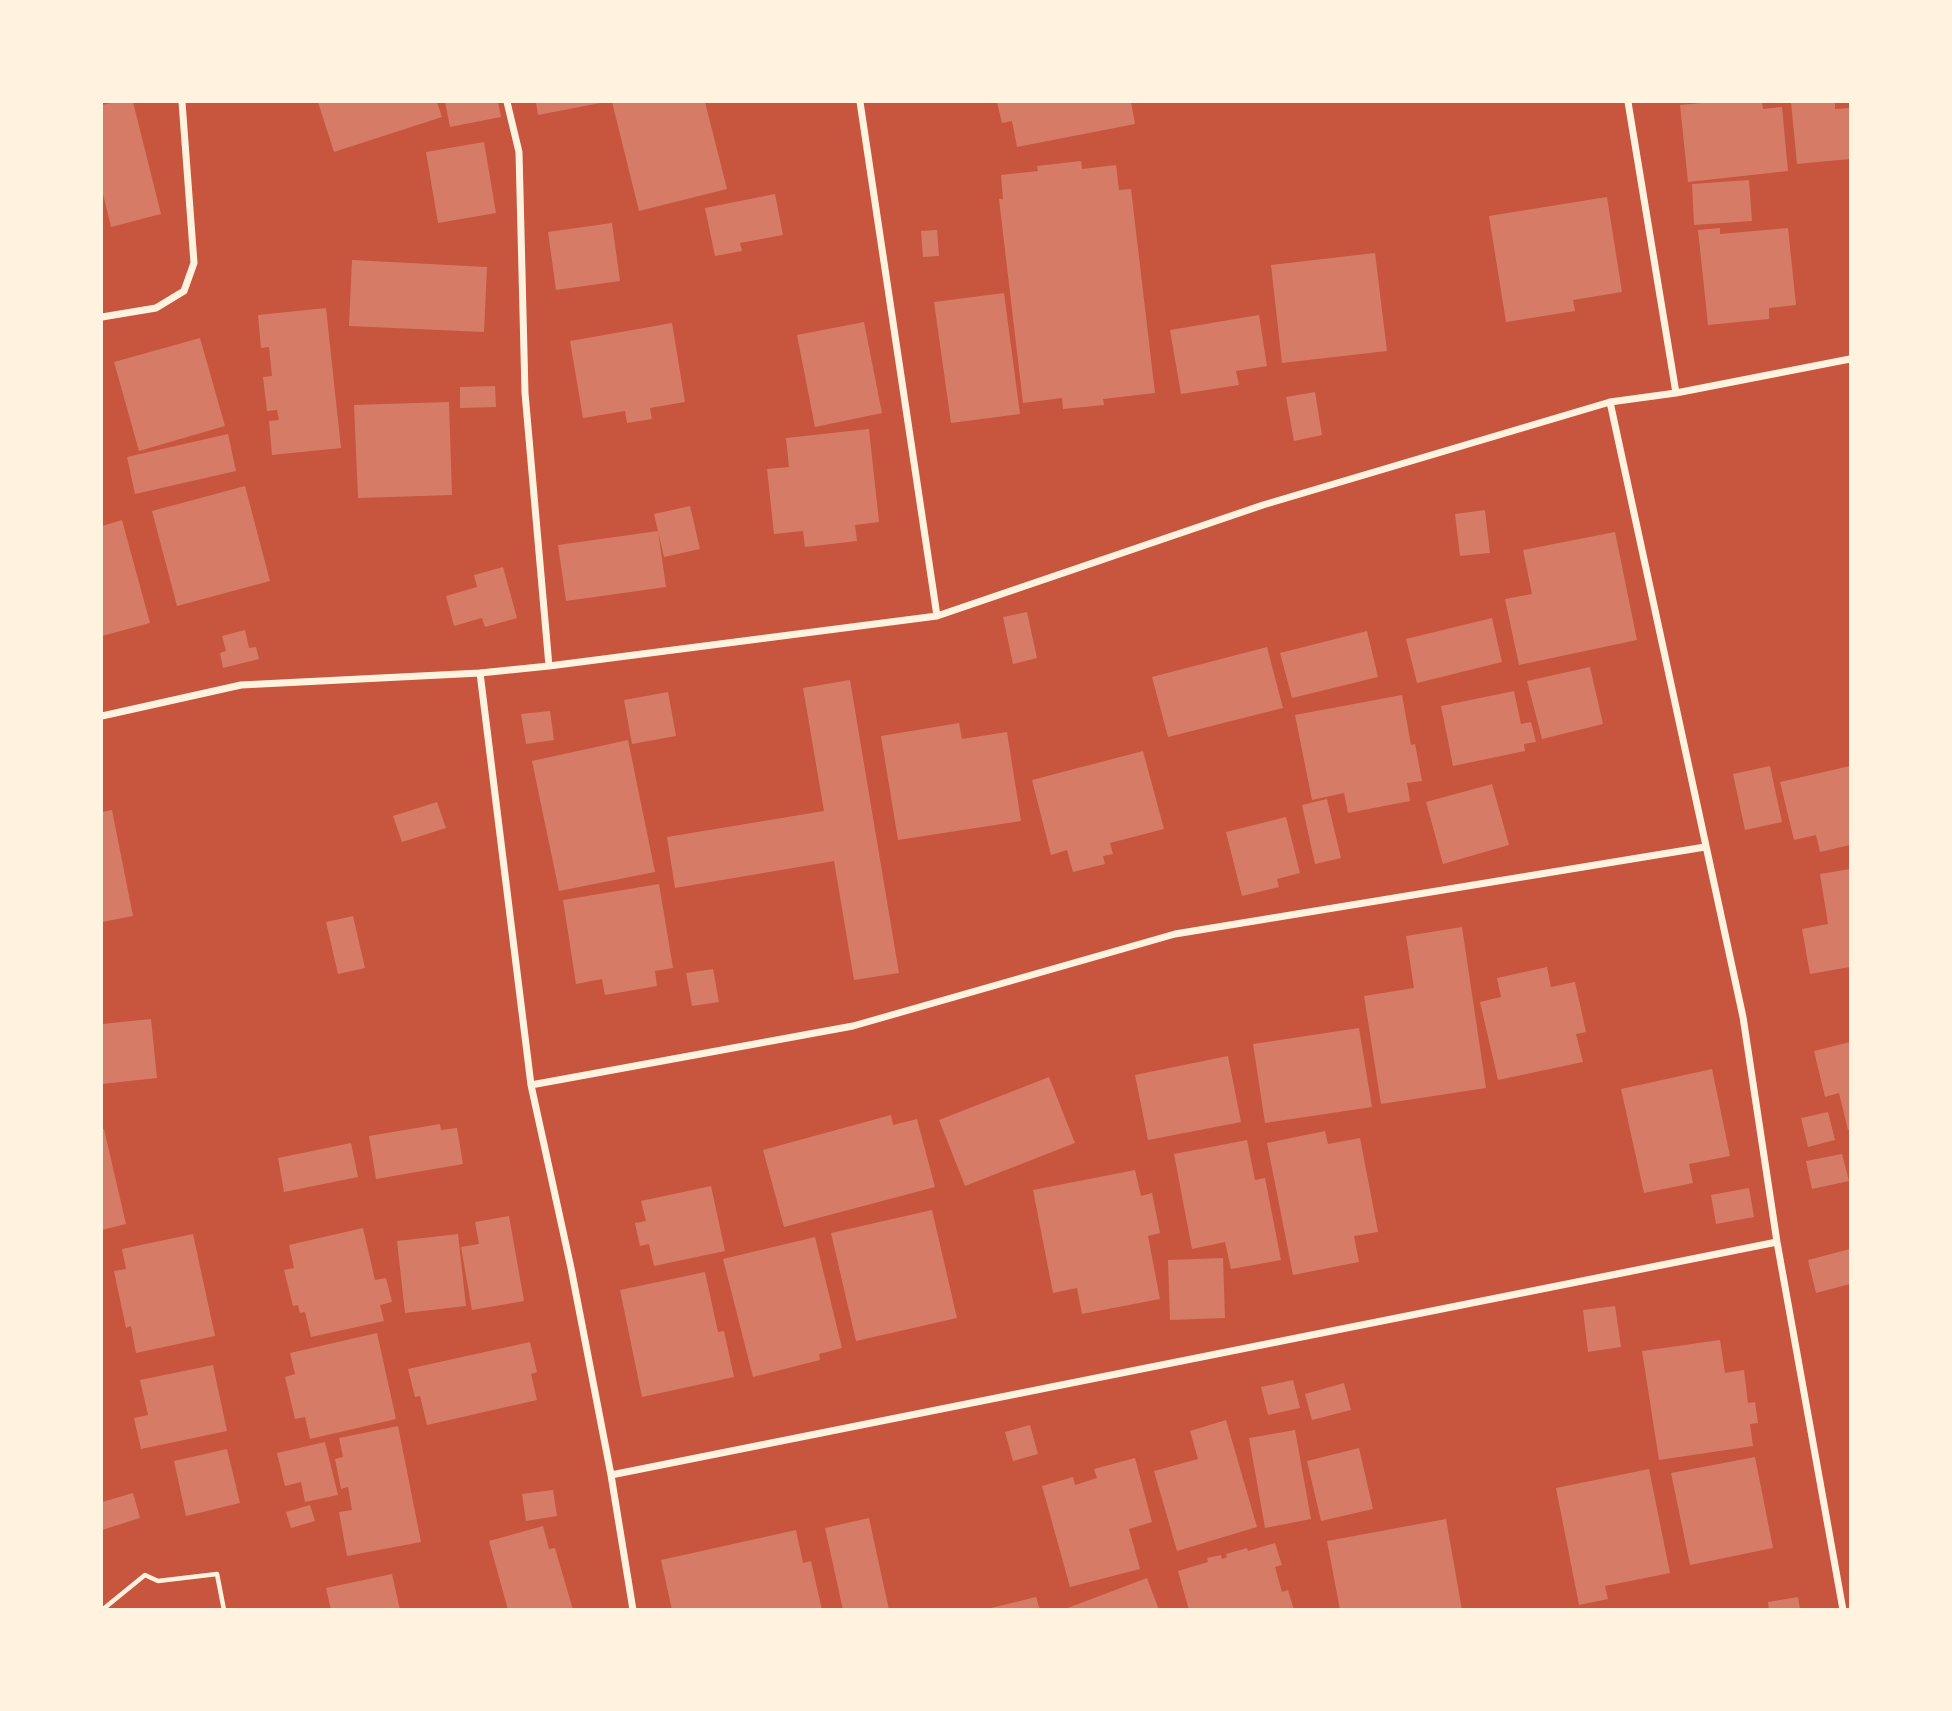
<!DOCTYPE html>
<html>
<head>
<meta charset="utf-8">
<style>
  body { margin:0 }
  #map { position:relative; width:1952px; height:1711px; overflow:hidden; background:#c8553d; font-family:"Source Sans 3",sans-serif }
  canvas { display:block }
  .frame { position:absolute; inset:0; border:103px solid #fff3e0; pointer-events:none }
</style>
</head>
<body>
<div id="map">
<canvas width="1952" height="1711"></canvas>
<div class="frame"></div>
</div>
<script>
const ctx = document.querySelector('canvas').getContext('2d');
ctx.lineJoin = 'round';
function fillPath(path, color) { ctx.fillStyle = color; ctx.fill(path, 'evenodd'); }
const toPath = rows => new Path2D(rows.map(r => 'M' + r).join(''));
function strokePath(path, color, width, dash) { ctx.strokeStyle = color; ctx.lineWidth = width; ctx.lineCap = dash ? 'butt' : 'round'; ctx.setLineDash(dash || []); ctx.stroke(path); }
fillPath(toPath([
  [115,102,133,102,161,214,111,227,102,190,102,105],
  [318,102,437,102,442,117,334,152],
  [445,102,498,102,501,117,450,127],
  [536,102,600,102,600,103,538,115],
  [612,102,705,102,727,189,639,211],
  [997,102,1131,102,1135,124,1017,147,1012,121,1002,123],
  [1712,102,1762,102,1763,109,1782,107,1788,171,1688,182,1680,105],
  [1791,102,1835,102,1835,109,1850,108,1850,159,1797,164],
  [484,142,496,213,438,223,426,152],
  [1081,161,1082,169,1116,165,1119,190,1131,189,1155,393,1103,399,1104,405,1063,409,1062,398,1023,403,999,199,1003,199,1001,175,1038,171,1037,166],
  [1749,180,1752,221,1694,225,1692,184],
  [775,194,783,235,740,243,742,251,715,256,705,208],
  [1607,197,1622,292,1573,300,1575,311,1506,322,1489,216],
  [612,223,620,281,556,290,548,232],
  [1720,228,1720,234,1788,228,1796,305,1769,308,1769,319,1708,325,1698,230],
  [937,230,939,256,923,257,921,231],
  [1375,253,1387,351,1282,363,1271,265],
  [352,260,487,267,484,332,349,326],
  [1004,293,1020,414,951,423,934,302],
  [326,308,341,448,272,455,269,421,279,420,277,410,267,411,263,377,272,376,269,347,261,348,258,315],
  [1259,315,1267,366,1236,371,1239,385,1181,394,1170,330],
  [864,322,882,413,815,427,797,335],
  [672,323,685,402,650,408,652,419,627,423,625,411,583,418,570,341],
  [200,338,225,426,139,451,114,362],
  [495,386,496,407,460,408,460,387],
  [1315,392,1322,435,1294,441,1286,397],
  [449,402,452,495,358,498,354,405],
  [869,429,879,522,855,525,857,541,805,547,803,531,774,534,767,469,789,467,786,438],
  [228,434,236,471,135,494,127,457],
  [245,486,270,581,177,606,152,511],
  [690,506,700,549,664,557,654,514],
  [1485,510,1490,553,1460,556,1455,514],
  [122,520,150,623,102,636,102,526],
  [658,531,666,587,566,601,558,545],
  [1615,532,1637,640,1519,665,1505,599,1532,594,1523,550],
  [503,567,517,618,485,627,482,618,454,626,446,596,477,587,474,575],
  [1027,612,1037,658,1013,664,1003,617],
  [1492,618,1502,662,1417,683,1406,639],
  [245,630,249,648,256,647,259,659,223,668,220,653,226,651,222,636],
  [1367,631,1378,677,1292,698,1280,653],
  [1267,647,1283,708,1168,737,1152,677],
  [1590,667,1603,724,1542,739,1527,681],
  [850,680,899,973,854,980,834,861,675,888,667,837,824,811,803,688],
  [1514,691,1521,724,1531,722,1536,742,1524,744,1525,751,1453,766,1441,706],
  [668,692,676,736,632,744,624,700],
  [1402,695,1411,745,1415,744,1422,781,1407,783,1410,801,1348,813,1344,793,1312,800,1295,715],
  [550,711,554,740,526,744,521,714],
  [959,723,962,739,1007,732,1021,821,898,840,881,736],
  [628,740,655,872,559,891,532,761],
  [1143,751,1164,829,1110,843,1113,854,1103,856,1105,864,1073,872,1067,850,1051,855,1032,780],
  [1770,766,1782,822,1745,830,1733,774],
  [1850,766,1850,845,1820,852,1816,835,1794,840,1780,782],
  [1492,784,1509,845,1443,864,1426,802],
  [1327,799,1341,858,1315,864,1302,805],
  [437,802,446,828,402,842,393,816],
  [112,810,133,916,102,922,102,812],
  [1286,817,1300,873,1277,879,1279,887,1242,896,1226,832],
  [1850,869,1850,967,1810,974,1802,929,1828,924,1820,874],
  [659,884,673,968,655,971,657,986,605,995,602,979,576,984,563,900],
  [353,916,365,968,338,974,326,922],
  [1462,927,1486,1088,1381,1104,1364,996,1414,988,1406,936],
  [1547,967,1551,987,1575,982,1586,1032,1576,1034,1583,1062,1498,1080,1480,1002,1501,997,1497,978],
  [713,969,719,1002,692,1006,686,973],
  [151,1019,157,1078,102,1084,102,1024],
  [1359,1028,1372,1107,1265,1123,1253,1044],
  [1850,1042,1850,1129,1848,1130,1839,1093,1825,1097,1814,1051],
  [1228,1056,1241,1122,1148,1140,1135,1075],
  [1712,1069,1730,1156,1689,1164,1693,1183,1644,1193,1621,1089],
  [1049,1077,1075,1143,965,1186,939,1120],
  [1828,1112,1835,1140,1808,1147,1801,1118],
  [891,1115,893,1125,917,1119,935,1187,784,1227,763,1150],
  [440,1124,441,1130,457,1128,463,1164,376,1179,369,1136],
  [104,1129,126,1224,102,1230,102,1130],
  [1325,1131,1328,1144,1360,1138,1378,1232,1354,1236,1359,1262,1293,1275,1267,1143],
  [1247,1140,1255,1180,1265,1178,1281,1260,1231,1269,1225,1242,1192,1249,1174,1154],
  [351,1143,358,1177,284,1192,278,1158],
  [1842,1154,1849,1181,1812,1189,1806,1161],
  [1135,1170,1141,1196,1152,1193,1160,1233,1148,1236,1160,1299,1082,1314,1077,1288,1053,1293,1033,1190],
  [711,1186,725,1251,654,1266,649,1244,640,1246,635,1223,646,1221,641,1201],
  [1749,1188,1754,1217,1716,1224,1711,1195],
  [932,1210,957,1318,856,1341,831,1233],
  [509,1216,524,1301,472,1310,461,1247,479,1244,475,1222],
  [363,1228,375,1280,386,1278,392,1302,380,1305,384,1321,311,1337,305,1312,300,1313,298,1305,293,1306,284,1270,294,1268,289,1245],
  [193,1234,215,1336,136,1353,131,1326,126,1328,114,1271,126,1269,122,1249],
  [458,1234,466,1306,405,1313,397,1241],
  [815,1237,842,1348,819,1354,820,1360,753,1377,723,1259],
  [1850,1249,1850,1284,1816,1293,1808,1260],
  [1223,1258,1225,1318,1170,1320,1168,1260],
  [705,1272,718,1332,724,1331,734,1377,642,1397,620,1290],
  [1615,1306,1621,1347,1588,1352,1583,1310],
  [377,1333,396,1419,310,1439,305,1417,295,1419,285,1377,295,1374,290,1353],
  [1720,1340,1725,1373,1744,1370,1748,1403,1755,1402,1758,1423,1750,1424,1753,1446,1659,1460,1642,1351],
  [530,1342,537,1372,531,1374,537,1400,427,1425,420,1396,415,1397,408,1369],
  [213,1365,227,1431,141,1449,134,1418,148,1415,140,1380],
  [1293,1380,1300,1408,1268,1415,1261,1387],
  [1344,1383,1351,1410,1312,1420,1305,1394],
  [1226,1420,1257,1527,1177,1551,1154,1471,1198,1459,1190,1431],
  [1030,1425,1038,1454,1013,1461,1005,1432],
  [398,1426,421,1542,347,1556,339,1512,352,1510,348,1487,341,1489,335,1459,343,1457,339,1438],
  [1295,1430,1311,1519,1265,1528,1249,1438],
  [325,1442,338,1495,305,1502,301,1482,285,1486,277,1453],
  [1359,1448,1373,1509,1321,1521,1307,1461],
  [227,1449,240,1503,186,1516,174,1461],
  [1755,1457,1773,1548,1690,1565,1671,1473],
  [1135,1458,1152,1522,1129,1529,1140,1569,1070,1587,1042,1486,1073,1477,1075,1485,1097,1478,1094,1469],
  [1649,1469,1670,1573,1605,1586,1608,1599,1579,1605,1556,1488],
  [553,1490,557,1516,526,1521,522,1494],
  [133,1493,140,1518,102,1530,102,1502],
  [310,1505,315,1521,291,1528,286,1512],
  [869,1518,889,1610,843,1610,825,1528],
  [1446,1519,1462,1610,1340,1610,1327,1541],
  [543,1526,549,1549,555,1548,573,1610,508,1610,489,1541],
  [796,1530,803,1563,811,1561,822,1610,672,1610,661,1560],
  [1275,1543,1282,1565,1275,1567,1282,1592,1288,1590,1294,1610,1189,1610,1178,1571,1208,1562,1207,1558,1221,1555,1222,1559,1227,1557,1226,1554,1247,1548,1248,1551],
  [392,1574,400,1610,331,1610,326,1588],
  [1147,1578,1159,1610,1065,1610,1065,1609],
  [1036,1597,1040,1610,987,1610,987,1609],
  [1798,1597,1800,1610,1769,1610,1768,1602]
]), '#d67c66');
strokePath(toPath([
  [102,1610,145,1575,158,1581,217,1574,224,1610]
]), '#fff3e0', 4.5);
strokePath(toPath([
  [507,102,519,152,525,393,549,666],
  [860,102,937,616],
  [1628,102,1676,393],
  [102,317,156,308,184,291,194,263,182,102],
  [1610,402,1743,1017,1777,1242,1843,1610],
  [480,673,531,1085,571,1268,611,1475,633,1610],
  [102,716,241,685,480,673,549,666,937,616,1263,505,1610,402,1676,393,1850,359],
  [531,1085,853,1026,1175,934,1705,847],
  [611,1475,1777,1242]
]), '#fff3e0', 7);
</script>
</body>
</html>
